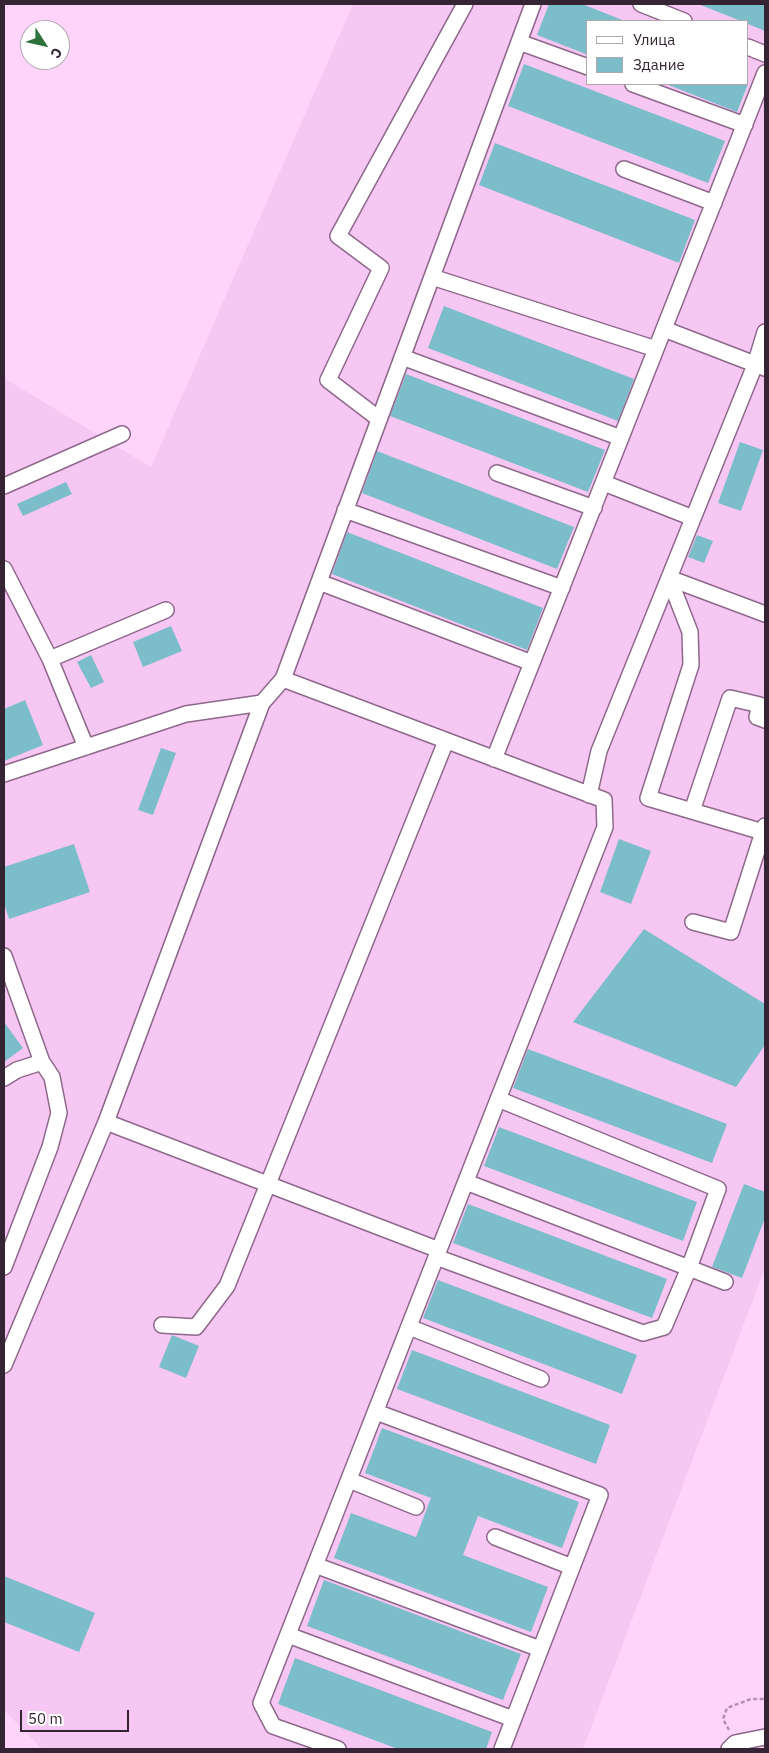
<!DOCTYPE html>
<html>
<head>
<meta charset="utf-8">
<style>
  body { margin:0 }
  #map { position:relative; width:769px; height:1753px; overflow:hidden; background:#fed4fb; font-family:"IBM Plex Sans",sans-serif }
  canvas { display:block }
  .frame { position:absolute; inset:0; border:5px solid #352534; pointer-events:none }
  .legend { position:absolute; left:586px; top:20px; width:162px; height:65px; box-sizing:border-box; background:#fff; border:1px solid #aea8ae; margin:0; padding:6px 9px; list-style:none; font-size:15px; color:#352534 }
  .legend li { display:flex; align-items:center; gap:10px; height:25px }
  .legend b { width:25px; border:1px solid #aea8ae }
  .north { position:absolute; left:20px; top:20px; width:50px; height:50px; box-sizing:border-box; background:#fff; border:1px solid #aea8ae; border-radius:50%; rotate:125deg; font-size:14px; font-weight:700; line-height:20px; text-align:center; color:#352534 }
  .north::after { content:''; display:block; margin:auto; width:18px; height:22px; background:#2d723d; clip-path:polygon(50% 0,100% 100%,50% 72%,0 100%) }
  .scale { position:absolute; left:20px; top:1710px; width:109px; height:22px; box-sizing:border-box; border:2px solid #352534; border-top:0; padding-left:6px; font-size:15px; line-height:18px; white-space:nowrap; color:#352534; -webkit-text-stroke:4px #fff; paint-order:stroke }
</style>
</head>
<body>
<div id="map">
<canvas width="769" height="1753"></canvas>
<div class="frame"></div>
<ul class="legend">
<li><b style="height:6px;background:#fff"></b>Улица</li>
<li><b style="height:14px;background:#7bbec9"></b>Здание</li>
</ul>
<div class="north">С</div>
<div class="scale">50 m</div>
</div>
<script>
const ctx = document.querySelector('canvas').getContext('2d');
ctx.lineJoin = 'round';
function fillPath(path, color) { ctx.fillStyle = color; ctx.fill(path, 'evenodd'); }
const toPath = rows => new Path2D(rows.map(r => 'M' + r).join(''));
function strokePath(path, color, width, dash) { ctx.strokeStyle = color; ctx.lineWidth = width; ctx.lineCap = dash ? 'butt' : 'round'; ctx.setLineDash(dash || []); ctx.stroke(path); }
fillPath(toPath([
  [353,4,765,4,765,1268,583,1749,42,1749,4,1710,4,378,151,467],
  [588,21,748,21,748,84,588,84]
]), '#f7c7f3');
fillPath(toPath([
  [549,4,582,4,625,21,588,21,588,55,537,35],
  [698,4,765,4,765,31,748,24,748,21,741,21],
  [524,64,725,141,708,183,508,106],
  [666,84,748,84,737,112],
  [495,143,695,220,679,263,479,185],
  [444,306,634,379,618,421,428,348],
  [406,374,605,450,588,492,390,416],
  [740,442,763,450,741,511,718,503],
  [377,451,574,527,557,569,362,493],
  [66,482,72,494,23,516,17,504],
  [347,532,543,608,527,650,332,574],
  [697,535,713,541,704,563,688,557],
  [171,626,182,651,143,667,133,642],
  [91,655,104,682,91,688,77,662],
  [25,700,43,745,4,761,4,709],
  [161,748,176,753,153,815,138,810],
  [619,839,651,851,631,904,600,892],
  [74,844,90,892,9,919,4,903,4,867],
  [644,929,765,1004,765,1045,736,1087,573,1022],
  [4,1022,23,1048,4,1062],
  [528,1049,727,1124,712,1163,513,1088],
  [499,1127,697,1202,683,1241,484,1166],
  [744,1184,765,1192,765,1218,742,1278,712,1267],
  [468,1204,667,1279,652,1318,453,1243],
  [438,1280,637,1355,622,1394,423,1318],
  [172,1335,199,1346,186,1378,159,1367],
  [412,1350,610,1425,596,1464,397,1389],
  [382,1428,579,1502,562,1548,478,1516,463,1555,548,1587,531,1632,334,1558,351,1513,416,1537,431,1498,365,1473],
  [4,1576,95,1613,79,1652,4,1622],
  [324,1580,521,1654,503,1700,307,1626],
  [295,1658,492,1732,486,1749,398,1749,278,1704]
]), '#7bbec9');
const minor = toPath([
  [641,4,684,21],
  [519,42,588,67],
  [748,47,765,54],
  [633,84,745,125],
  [624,169,714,203],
  [432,277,656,349],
  [664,329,765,368],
  [402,357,621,438],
  [379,419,328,380,381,268,338,236,465,4],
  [497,473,594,508],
  [604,483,693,518],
  [4,486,122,434],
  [345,510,562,588],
  [4,569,50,659,86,747],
  [669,578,690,632,691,665,648,798,763,832,765,826],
  [669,578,765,614],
  [319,582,532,663],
  [50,659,166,610],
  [283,679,533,4],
  [494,759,765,73],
  [4,774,186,714,262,703,283,679,604,800,605,827,261,1703,273,1726,338,1749],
  [589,795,599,751,755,365,765,332],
  [692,811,730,698,760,705,757,717,765,720],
  [693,922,731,932,763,832],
  [4,956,42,1062],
  [4,1078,17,1070,42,1062,52,1077,59,1113,50,1147,4,1267],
  [106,1122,262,703],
  [466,1182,689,1268,718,1189,498,1099],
  [436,1257,643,1333,664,1327,689,1268,725,1282],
  [162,1325,196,1327,227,1286,446,741],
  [409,1327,541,1379],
  [4,1365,106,1122,439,1250],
  [376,1412,600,1495,502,1749],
  [349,1480,416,1507],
  [495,1537,572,1567],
  [315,1565,540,1649],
  [288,1635,513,1719],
  [729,1749,735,1743,765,1737]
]);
strokePath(minor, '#8e688b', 18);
strokePath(toPath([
  [729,1730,723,1719,727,1708,751,1699,765,1699]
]), '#b292b0', 2.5, [4, 2.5]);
strokePath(minor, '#fff', 15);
</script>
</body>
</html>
